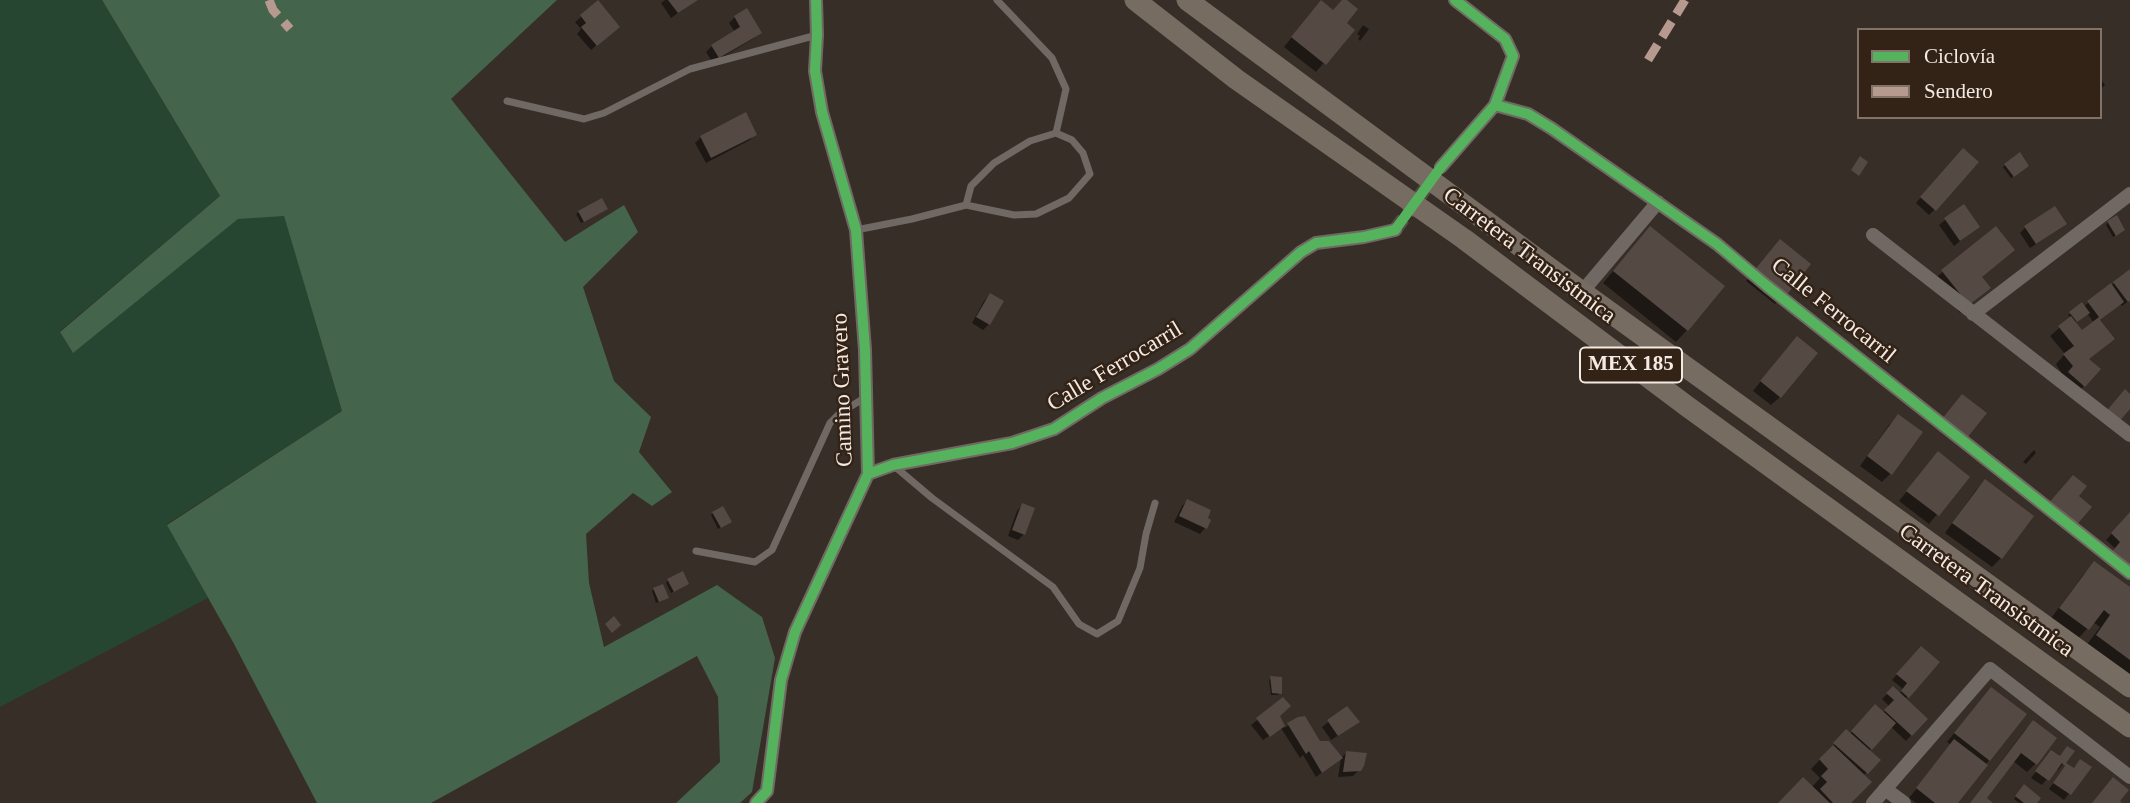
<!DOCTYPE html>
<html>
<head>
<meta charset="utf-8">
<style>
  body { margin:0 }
  #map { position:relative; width:2130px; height:803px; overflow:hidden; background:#372e27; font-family:Georgia,serif }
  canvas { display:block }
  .legend { position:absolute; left:1857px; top:28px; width:245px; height:91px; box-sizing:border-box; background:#332317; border:2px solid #817368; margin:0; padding:9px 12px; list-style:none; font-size:21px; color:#f5eae2 }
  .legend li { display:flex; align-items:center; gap:14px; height:35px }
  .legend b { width:35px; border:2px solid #817368 }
</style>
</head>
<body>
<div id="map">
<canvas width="2130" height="803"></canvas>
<ul class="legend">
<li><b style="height:9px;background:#56b35d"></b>Ciclovía</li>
<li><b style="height:9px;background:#b69a8f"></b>Sendero</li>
</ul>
</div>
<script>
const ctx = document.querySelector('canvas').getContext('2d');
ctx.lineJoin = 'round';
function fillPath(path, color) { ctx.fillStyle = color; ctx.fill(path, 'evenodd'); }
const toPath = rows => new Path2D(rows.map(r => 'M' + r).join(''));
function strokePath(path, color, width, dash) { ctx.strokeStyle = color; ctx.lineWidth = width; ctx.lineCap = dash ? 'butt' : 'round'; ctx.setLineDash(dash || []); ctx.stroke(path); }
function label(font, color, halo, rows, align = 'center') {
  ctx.font = font + ' Georgia,serif'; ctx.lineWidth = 5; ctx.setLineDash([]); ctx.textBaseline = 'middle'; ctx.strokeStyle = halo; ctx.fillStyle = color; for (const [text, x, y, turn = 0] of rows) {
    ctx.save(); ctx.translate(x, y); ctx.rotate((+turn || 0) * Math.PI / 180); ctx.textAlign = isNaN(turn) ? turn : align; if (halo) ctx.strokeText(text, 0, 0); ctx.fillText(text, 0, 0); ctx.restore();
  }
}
fillPath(toPath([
  [0,0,102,0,220,196,60,331,72,352,238,219,284,215,342,411,167,524,208,598,0,707]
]), '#274631');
fillPath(toPath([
  [102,0,557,0,451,99,565,242,624,205,638,232,583,287,614,381,651,417,639,452,672,492,652,506,633,493,586,534,589,583,604,647,717,585,762,617,775,658,752,792,740,803,676,803,720,762,718,697,697,656,431,803,317,803,233,642,167,525,342,411,284,216,238,219,73,353,60,332,220,196]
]), '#44644c');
fillPath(toPath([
  [665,0,696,0,671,18,661,3],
  [1344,0,1344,23,1352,30,1316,72,1284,47,1312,11,1332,12],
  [598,3,612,32,591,50,577,34,581,29,575,22],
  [735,17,760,32,754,38,713,63,706,52,712,46,735,32,729,23],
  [1363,25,1369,29,1360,41,1358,39,1360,36,1357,34],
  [2100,78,2105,85,2100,90],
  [755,134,750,140,706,163,695,143,701,137],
  [1957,156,1935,209,1929,215,1916,203],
  [2005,165,2025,168,2011,178,2003,167],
  [1963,206,1978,227,1954,246,1939,225],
  [603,211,581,223,576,214,579,212],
  [2108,222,2121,232,2113,237,2106,225],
  [2026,227,2059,229,2030,248,2020,233],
  [1650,228,1687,330,1676,342,1603,283],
  [1996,228,1980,277,1980,296,1960,313,1933,280],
  [1780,241,1784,296,1775,304,1746,281],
  [2130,271,2130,300,2122,306,2120,304,2099,321,2088,360,2084,386,2075,395,2056,364,2065,354,2050,336,2071,318,2068,315,2071,313,2083,307],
  [2087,313,2094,323,2081,333,2074,323],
  [990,295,989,324,983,330,972,323,984,301],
  [1788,347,1780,397,1771,405,1753,391],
  [1898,416,1891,473,1882,482,1860,466,1889,425],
  [2034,450,2036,453,2026,464,2023,462],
  [1938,453,1968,477,1929,524,1899,501],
  [1985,481,2032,516,2001,558,1992,567,1945,533,1976,490],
  [1187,501,1205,519,1205,528,1200,534,1174,522,1182,506],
  [1022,505,1024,534,1018,540,1008,536,1017,511],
  [713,513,727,524,718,529,711,515],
  [2130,515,2130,569,2116,549,2106,540],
  [2095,563,2130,589,2130,680,2085,647,2100,627,2093,622,2076,641,2049,621,2083,575],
  [668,580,685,586,671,593,666,583],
  [654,589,664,600,656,603,652,591],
  [1915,654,1937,662,1905,699,1926,719,1906,741,1891,727,1869,751,1878,760,1863,776,1848,803,1780,803,1811,788,1820,778,1811,769,1847,731,1850,734,1869,712,1883,713,1889,706,1882,699,1893,688,1899,694,1903,689,1892,680],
  [1271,678,1280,693,1278,695,1271,695,1269,680],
  [1983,698,1989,760,1956,803,1916,803,1909,798,1951,745,1947,742],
  [1283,700,1278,716,1284,728,1299,718,1319,743,1341,758,1346,753,1359,770,1353,776,1338,777,1341,758,1316,777,1303,755,1300,758,1281,728,1263,740,1251,725],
  [1346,708,1352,727,1331,740,1322,727],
  [2033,722,2036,763,2027,772,2013,761,1985,799,1990,803,1970,803,2024,731],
  [2051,752,2063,764,2058,770,2056,768,2042,785,2031,778],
  [2089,768,2064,800,2049,789,2062,771],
  [2024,786,2035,803,2019,803,2014,799]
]), '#0007');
fillPath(toPath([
  [598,0,620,27,597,46,581,27,586,23,580,15],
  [668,0,698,0,678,13],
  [1321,0,1333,10,1342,0,1347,0,1358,9,1347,23,1355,30,1326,65,1291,37],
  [747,8,762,33,719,58,711,45,740,27,734,16],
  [746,112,757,135,711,158,700,136],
  [1963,148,1979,162,1936,211,1920,197],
  [2020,152,2029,166,2014,177,2004,164],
  [1860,156,1868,162,1859,176,1851,170],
  [602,198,608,209,584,222,578,211],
  [1964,204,1980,227,1960,241,1944,218],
  [2055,206,2067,224,2036,244,2024,226],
  [2117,215,2125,230,2116,236,2107,221],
  [1650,226,1725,286,1688,331,1613,271],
  [1996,226,2015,250,1982,277,1991,288,1969,305,1941,270],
  [1780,239,1811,264,1785,297,1753,272],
  [2130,269,2130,301,2128,302,2113,282],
  [2111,283,2124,302,2100,320,2115,339,2089,359,2101,369,2085,387,2068,372,2073,366,2063,354,2074,346,2058,326,2071,316,2082,330,2099,317,2087,301],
  [990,293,1004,301,990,325,976,317],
  [2082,302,2090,313,2077,322,2069,312],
  [1797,336,1818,353,1781,398,1760,381],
  [2125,389,2130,394,2130,409,2117,424,2104,414],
  [1962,394,1987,413,1967,438,1942,419],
  [1898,414,1923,432,1892,475,1867,456],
  [1938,451,1970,477,1939,516,1906,491],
  [2073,475,2087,486,2079,496,2092,507,2074,528,2047,505],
  [1985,479,2034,516,2002,559,1952,523],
  [1187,499,1211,510,1208,518,1211,520,1207,529,1179,516],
  [1022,503,1035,508,1025,535,1012,530],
  [723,506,732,522,721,528,712,512],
  [2130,512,2130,571,2111,553,2120,542,2111,533],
  [2094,561,2130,587,2130,660,2096,635,2110,615,2104,610,2089,630,2059,608],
  [683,571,689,584,674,592,667,579],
  [663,584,669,598,659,602,653,588],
  [614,616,621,625,612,633,605,624],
  [1921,646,1940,662,1909,698,1901,691,1907,683,1896,674],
  [1270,676,1282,677,1282,694,1272,693],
  [1893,686,1928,719,1912,736,1884,710,1894,700,1886,693],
  [1991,687,2027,714,1990,761,1954,733],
  [1283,697,1291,706,1280,716,1285,726,1270,737,1256,718],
  [1875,704,1896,723,1872,750,1851,731],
  [1347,706,1360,722,1338,736,1327,720],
  [1305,716,1320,741,1329,741,1343,758,1322,773,1309,751,1306,754,1287,723,1298,717],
  [2033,720,2057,738,2037,765,2021,753,1987,798,1993,803,1970,803],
  [1846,729,1881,760,1868,774,1833,743],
  [1954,739,1988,765,1958,803,1935,803,1916,788],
  [1833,745,1872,782,1851,803,1833,803,1820,789,1827,782,1821,776,1828,769,1819,759],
  [2067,746,2075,751,2066,763,2074,768,2080,759,2092,767,2071,795,2053,783,2065,766,2062,763,2049,781,2035,771,2051,750,2060,756],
  [1346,751,1367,753,1364,766,1361,771,1343,772],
  [1803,777,1830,803,1778,803],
  [2113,777,2129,790,2120,801,2122,803,2092,803],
  [2024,784,2041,798,2037,803,2024,803,2015,796]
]), '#554a43');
strokePath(toPath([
  [1395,230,1436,174]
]), '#544a43', 14, [14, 7]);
strokePath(toPath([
  [507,101,584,119,604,113,690,69,817,35],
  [966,205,1014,215,1036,214,1069,198,1090,174,1083,153,1072,140,1056,133],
  [856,230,912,219,966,205,971,186,994,163,1030,141,1056,133,1066,89,1052,58,997,0],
  [893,465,932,498,1053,587,1079,624,1097,634,1118,621,1140,568,1146,534,1155,503],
  [696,551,755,562,772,550,830,423,840,413,866,397]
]), '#706963', 7);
strokePath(toPath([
  [1495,105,1528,114,1551,128,1717,244,1767,286,2130,573],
  [1441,167,1495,105,1513,56,1505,39,1455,0],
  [1873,235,2130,435],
  [1582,292,1658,202],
  [1973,314,2130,194],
  [868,474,893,465,1012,443,1054,429,1102,398,1158,369,1190,349,1301,252,1316,243,1364,237,1395,230],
  [1885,789,1904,803],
  [756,803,767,791,781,680,795,632,868,474,865,350,856,230,822,112,815,71,817,35,816,0],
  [1873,803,1990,669,2130,777]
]), '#706963', 14);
strokePath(toPath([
  [1135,0,1236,79,1464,239,1688,407,2130,727],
  [1187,0,1582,292,2130,687]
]), '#776c62', 21);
strokePath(toPath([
  [269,0,273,10,290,29],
  [1648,60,1685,0]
]), '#b69a8f', 9, [18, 9]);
strokePath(toPath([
  [1495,105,1528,114,1551,128,1717,244,1767,286,2130,573],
  [868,474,893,465,1012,443,1054,429,1102,398,1158,369,1190,349,1301,252,1316,243,1364,237,1395,230,1441,167,1495,105,1513,56,1505,39,1455,0],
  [756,803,767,791,781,680,795,632,868,474,865,350,856,230,822,112,815,71,817,35,816,0]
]), '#56b35d', 10);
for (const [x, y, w] of [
  [1631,365,102]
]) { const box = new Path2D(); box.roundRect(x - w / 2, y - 17.5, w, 35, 5); ctx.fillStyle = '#332317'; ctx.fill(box); strokePath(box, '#f5eae2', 2); }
label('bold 21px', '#f5eae2', null, [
  ["MEX 185",1631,365]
]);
label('23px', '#f5eae2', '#332317', [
  ["Carretera Transistmica",1529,256,37],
  ["Calle Ferrocarril",1833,311,39],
  ["Calle Ferrocarril",1115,367,-31],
  ["Camino Gravero",843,390,-92],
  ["Carretera Transistmica",1986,591,36]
]);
</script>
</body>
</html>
